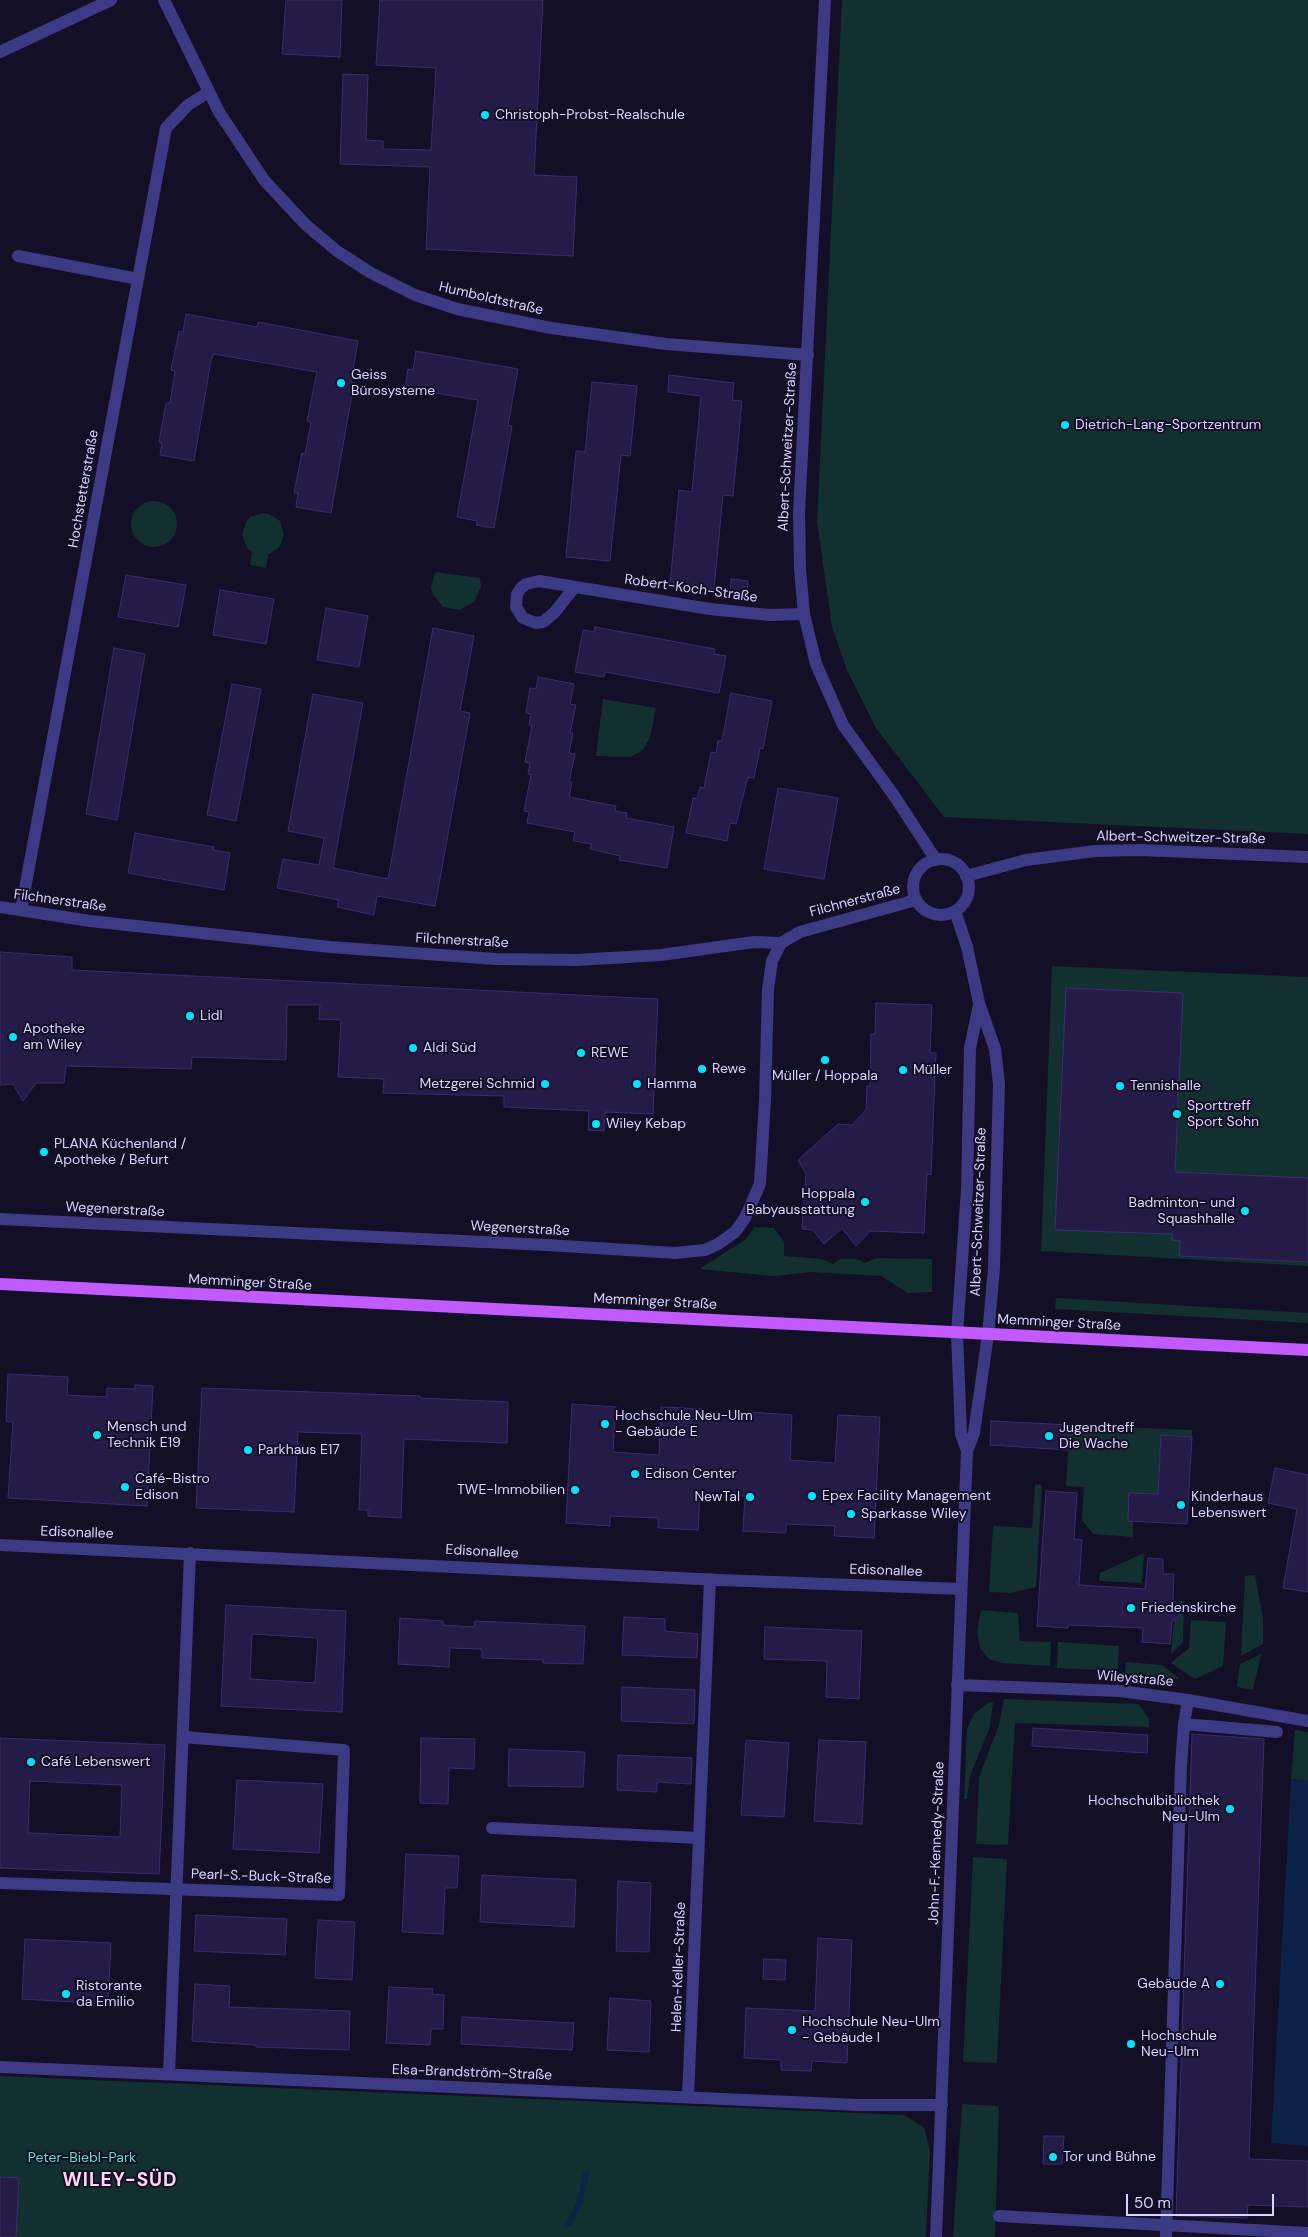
<!DOCTYPE html>
<html>
<head>
<meta charset="utf-8">
<style>
  body { margin:0 }
  #map { position:relative; width:1308px; height:2237px; overflow:hidden; background:#130f26; font-family:"DM Sans",sans-serif }
  canvas { display:block }
  .scale { position:absolute; left:1126px; top:2194px; width:148px; height:22px; box-sizing:border-box; border:2px solid #d9d4ff; border-top:0; padding-left:6px; font-size:15px; line-height:18px; white-space:nowrap; color:#d9d4ff; -webkit-text-stroke:4px #130f26; paint-order:stroke }
</style>
</head>
<body>
<div id="map">
<canvas width="1308" height="2237"></canvas>
<div class="scale">50 m</div>
</div>
<script>
const ctx = document.querySelector('canvas').getContext('2d');
ctx.lineJoin = 'round';
function fillPath(path, color) { ctx.fillStyle = color; ctx.fill(path, 'evenodd'); }
const toPath = rows => new Path2D(rows.map(r => 'M' + r).join(''));
function strokePath(path, color, width, dash) { ctx.strokeStyle = color; ctx.lineWidth = width; ctx.lineCap = dash ? 'butt' : 'round'; ctx.setLineDash(dash || []); ctx.stroke(path); }
function label(font, color, halo, rows, align = 'center') {
  ctx.font = font + ' "DM Sans",sans-serif'; ctx.lineWidth = 4; ctx.setLineDash([]); ctx.textBaseline = 'middle'; ctx.strokeStyle = halo; ctx.fillStyle = color; for (const [text, x, y, turn = 0] of rows) {
    ctx.save(); ctx.translate(x, y); ctx.rotate((+turn || 0) * Math.PI / 180); ctx.textAlign = isNaN(turn) ? turn : align; if (halo) ctx.strokeText(text, 0, 0); ctx.fillText(text, 0, 0); ctx.restore();
  }
}
fillPath(toPath([
  [842,0,1308,0,1308,834,944,817,876,728,847,670,832,627,817,522],
  '131 524a23 23 0 1 1 46 0a23 23 0 1 1-46 0Z',
  [263,513,269,514,280,521,284,535,279,548,268,555,266,568,250,565,252,552,247,548,242,535,246,522,250,517],
  [435,572,480,578,481,587,474,602,459,610,443,607,433,595,431,587],
  [603,699,656,708,650,738,642,751,630,757,596,756],
  [1052,966,1308,977,1308,1266,1041,1251],
  [755,1227,774,1228,784,1242,784,1256,822,1259,833,1264,840,1259,857,1259,865,1263,876,1258,932,1259,932,1292,908,1293,881,1276,812,1272,774,1276,699,1269,745,1240],
  [1056,1298,1308,1313,1308,1323,1055,1309],
  [1070,1425,1192,1430,1192,1437,1161,1435,1158,1494,1129,1493,1128,1521,1133,1521,1133,1537,1093,1534,1082,1520,1084,1487,1066,1486],
  [1035,1484,1042,1485,1036,1587,1010,1593,989,1592,993,1526,1032,1528],
  [1144,1553,1142,1583,1099,1581,1100,1573],
  [1255,1575,1263,1618,1263,1644,1241,1656,1245,1576],
  [1179,1601,1184,1601,1183,1642,1171,1654,1174,1621,1180,1616,1182,1611],
  [981,1610,1018,1613,1020,1641,1051,1642,1050,1666,1002,1663,989,1659,980,1648,977,1631],
  [1191,1620,1226,1622,1223,1666,1195,1679,1171,1663,1189,1648],
  [1058,1642,1119,1646,1118,1671,1057,1668],
  [1261,1654,1253,1690,1237,1687,1240,1664],
  [1126,1662,1162,1665,1180,1679,1125,1674],
  [1004,1699,1139,1704,1149,1719,1149,1727,1015,1723,1008,1845,976,1844,979,1777,999,1725],
  [989,1702,993,1702,990,1727,970,1776,967,1799,964,1799,967,1729,974,1714],
  [1295,1730,1308,1732,1308,1781,1291,1779],
  [973,1857,1007,1859,997,2063,963,2062],
  [0,2076,904,2115,924,2127,930,2151,926,2237,0,2237],
  [962,2104,999,2106,995,2237,953,2237]
]), '#12302f');
fillPath(toPath([
  [1291,1779,1308,1781,1308,2146,1271,2143]
]), '#0c2248');
strokePath(toPath([
  [569,2224,580,2201,586,2174]
]), '#0c2248', 5.5);
const building = toPath([
  [286,0,342,0,340,57,282,54,286,0],
  [380,0,543,0,534,175,577,177,573,256,426,249,430,167,340,164,343,74,368,75,366,140,383,141,383,149,431,150,436,68,376,65,380,0],
  [186,314,257,327,258,322,358,341,351,382,354,383,331,513,296,507,298,493,294,493,302,453,305,454,311,422,307,421,317,372,214,354,211,360,194,461,160,455,162,443,159,442,166,403,170,403,175,371,171,370,179,331,183,332,186,314],
  [416,351,518,369,508,425,512,426,494,528,476,525,477,521,457,517,478,400,405,388,408,369,413,370,416,351],
  [669,375,734,383,732,400,742,401,733,496,723,495,714,589,670,584,679,490,692,492,701,396,668,392,669,375],
  [592,382,637,386,630,456,621,455,610,561,566,557,576,451,585,452,592,382],
  [126,575,186,585,178,627,118,617,126,575],
  [731,579,748,581,747,596,730,594,731,579],
  [220,590,274,599,266,644,213,635,220,590],
  [326,608,368,616,359,667,317,660,326,608],
  [595,627,715,649,714,654,726,656,719,693,605,672,604,677,575,672,583,630,594,632,595,627],
  [433,628,474,636,460,711,470,713,435,906,377,896,374,915,337,907,339,900,277,888,283,859,319,865,324,838,288,831,313,694,363,703,333,868,388,879,433,628],
  [114,648,145,654,117,820,86,814,114,648],
  [538,677,574,684,570,704,576,705,570,733,573,733,569,753,575,754,569,782,572,782,569,797,616,806,615,811,627,813,626,818,674,827,667,868,619,860,620,856,590,849,592,844,573,841,575,832,527,823,529,812,524,811,531,775,528,774,530,763,525,762,532,725,529,725,531,714,526,713,530,688,536,689,538,677],
  [232,684,261,689,236,821,207,815,232,684],
  [731,693,772,701,763,749,760,748,754,778,748,777,736,824,730,823,727,841,686,833,693,798,697,799,700,787,704,788,711,752,716,753,718,741,722,741,731,693],
  [778,788,838,798,824,879,764,869,778,788],
  [135,833,214,847,213,850,230,853,224,890,128,873,135,833],
  [0,952,72,957,72,970,658,999,653,1114,605,1112,604,1131,588,1130,589,1111,504,1107,504,1096,383,1093,384,1079,338,1077,341,1020,319,1019,320,1005,287,1005,286,1060,192,1057,191,1069,66,1066,64,1083,36,1083,23,1101,13,1084,0,1085,0,952],
  [1066,988,1183,993,1175,1172,1308,1178,1308,1262,1179,1256,1180,1241,1172,1240,1172,1234,1055,1230,1066,988],
  [876,1003,932,1005,930,1053,936,1053,931,1175,927,1174,924,1233,870,1231,856,1246,842,1228,824,1244,813,1230,802,1229,806,1174,798,1160,838,1124,852,1125,866,1110,867,1086,870,1086,871,1034,875,1034,876,1003],
  [8,1374,68,1377,67,1395,107,1397,107,1388,135,1389,135,1385,153,1386,147,1506,8,1498,13,1422,6,1421,8,1374],
  [202,1388,420,1396,420,1398,508,1402,507,1443,404,1439,401,1518,368,1516,368,1510,359,1510,362,1434,298,1432,294,1512,196,1508,202,1388],
  [572,1404,616,1407,613,1452,659,1455,661,1407,704,1409,704,1416,749,1418,749,1412,792,1415,790,1460,835,1463,838,1415,880,1417,874,1538,834,1536,835,1526,786,1524,786,1533,743,1531,745,1496,700,1493,698,1530,658,1528,658,1518,610,1516,610,1526,566,1523,572,1404],
  [991,1421,1070,1425,1068,1450,990,1445,991,1421],
  [1161,1435,1192,1437,1187,1524,1128,1521,1129,1493,1158,1494,1161,1435],
  [1275,1468,1308,1475,1308,1592,1283,1588,1297,1509,1268,1503,1275,1468],
  [1046,1491,1077,1493,1074,1539,1082,1540,1079,1585,1145,1589,1148,1558,1163,1559,1163,1574,1174,1574,1173,1599,1181,1608,1180,1616,1172,1621,1170,1644,1142,1642,1143,1628,1068,1625,1068,1628,1037,1626,1046,1491],
  [226,1605,346,1611,342,1712,221,1706,226,1605],
  [252,1634,318,1638,315,1683,250,1679,252,1634],
  [624,1617,665,1619,665,1631,698,1634,697,1658,622,1655,624,1617],
  [400,1618,443,1621,443,1625,474,1627,475,1621,585,1626,583,1664,543,1663,543,1660,482,1658,482,1649,450,1648,449,1667,398,1664,400,1618],
  [765,1627,862,1631,859,1699,826,1697,827,1661,764,1659,765,1627],
  [622,1687,695,1690,694,1724,621,1721,622,1687],
  [1033,1728,1148,1735,1147,1753,1032,1746,1033,1728],
  [1192,1734,1264,1739,1249,2159,1308,2161,1308,2207,1248,2205,1247,2218,1176,2216,1192,1734],
  [0,1738,165,1745,159,1874,0,1868,0,1738],
  [30,1781,122,1785,120,1837,28,1833,30,1781],
  [421,1738,475,1739,474,1769,449,1768,448,1804,420,1803,421,1738],
  [746,1740,789,1743,784,1817,741,1815,746,1740],
  [819,1740,866,1742,862,1824,814,1821,819,1740],
  [509,1749,585,1752,583,1787,508,1786,509,1749],
  [618,1755,692,1758,691,1784,657,1782,657,1792,617,1790,618,1755],
  [237,1780,323,1784,319,1853,233,1849,237,1780],
  [406,1854,459,1856,457,1888,445,1888,443,1934,402,1932,406,1854],
  [482,1875,576,1880,574,1927,480,1922,482,1875],
  [618,1881,651,1883,649,1952,616,1951,618,1881],
  [196,1915,287,1919,285,1955,194,1951,196,1915],
  [318,1920,355,1922,352,1980,315,1978,318,1920],
  [818,1938,852,1940,847,2063,812,2061,811,2071,781,2070,781,2060,744,2058,746,2008,815,2011,818,1938],
  [25,1939,111,1943,108,2004,22,1999,25,1939],
  [764,1959,786,1960,785,1980,763,1979,764,1959],
  [195,1984,230,1986,229,2007,350,2011,349,2050,256,2047,256,2045,192,2041,195,1984],
  [389,1987,433,1989,432,1994,444,1995,443,2029,431,2029,430,2045,386,2043,389,1987],
  [610,1998,651,2001,649,2052,607,2050,610,1998],
  [462,2017,574,2023,572,2050,461,2044,462,2017],
  [1044,2136,1064,2136,1062,2164,1043,2164,1044,2136],
  [0,2177,19,2178,16,2237,0,2237,0,2177]
]);
fillPath(building, '#241b47');
strokePath(building, '#3b2d73', 1);
strokePath(toPath([
  [164,0,219,112,264,180,306,225,337,251,371,273,415,295,457,309,551,328,666,344,808,355],
  [825,0,799,513,800,569,804,614,816,664,843,725,895,797,936,860],
  [0,52,111,0],
  [18,256,138,279],
  [574,588,554,613,543,622,536,623,523,618,516,607,517,594,521,588,526,584,539,581,710,609,769,615,804,614],
  '913 887a28 28 0 1 1 56 0a28 28 0 1 1-56 0Z',
  [966,876,1026,860,1095,851,1140,850,1308,857],
  [0,907,90,921,330,947,496,959,577,960,661,955,754,942,781,943,800,932,916,900],
  [21,910,166,128,188,105,209,92],
  [0,1219,547,1245,675,1253,705,1250,718,1244,735,1232,745,1218,760,1184,765,1100,768,989,772,961,781,943],
  [967,1451,961,1434,957,1333,967,1189,970,1048,979,1005],
  [0,1545,720,1580,961,1589],
  [957,1685,1120,1691,1188,1700,1308,1721],
  [1184,1724,1277,1732],
  [492,1828,699,1838],
  [0,1883,339,1895,344,1750,183,1737],
  [0,2067,859,2105,942,2105],
  [169,2074,190,1553],
  [688,2097,710,1579],
  [999,2216,1308,2233],
  [936,2237,967,1451,974,1433,988,1335,994,1268,999,1084,995,1049,979,1003,967,947,955,911],
  [1166,2237,1181,1766,1184,1724,1188,1700]
]), '#3d3a85', 12);
strokePath(toPath([
  [0,1284,1308,1350]
]), '#c25bff', 12);
for (const [x, y, r, color] of [
  [485,115,5,"#00e5ff"],
  [341,383,5,"#00e5ff"],
  [1065,425,5,"#00e5ff"],
  [190,1016,5,"#00e5ff"],
  [13,1037,5,"#00e5ff"],
  [413,1048,5,"#00e5ff"],
  [581,1053,5,"#00e5ff"],
  [825,1060,5,"#00e5ff"],
  [702,1069,5,"#00e5ff"],
  [903,1070,5,"#00e5ff"],
  [545,1084,5,"#00e5ff"],
  [637,1084,5,"#00e5ff"],
  [1120,1086,5,"#00e5ff"],
  [1177,1114,5,"#00e5ff"],
  [596,1124,5,"#00e5ff"],
  [44,1152,5,"#00e5ff"],
  [865,1202,5,"#00e5ff"],
  [1245,1211,5,"#00e5ff"],
  [605,1424,5,"#00e5ff"],
  [97,1435,5,"#00e5ff"],
  [1049,1436,5,"#00e5ff"],
  [248,1450,5,"#00e5ff"],
  [635,1474,5,"#00e5ff"],
  [125,1487,5,"#00e5ff"],
  [575,1490,5,"#00e5ff"],
  [812,1496,5,"#00e5ff"],
  [750,1497,5,"#00e5ff"],
  [1181,1505,5,"#00e5ff"],
  [851,1514,5,"#00e5ff"],
  [1131,1608,5,"#00e5ff"],
  [31,1762,5,"#00e5ff"],
  [1230,1809,5,"#00e5ff"],
  [1220,1984,5,"#00e5ff"],
  [66,1994,5,"#00e5ff"],
  [792,2030,5,"#00e5ff"],
  [1131,2044,5,"#00e5ff"],
  [1053,2157,5,"#00e5ff"]
]) { const dot = new Path2D(); dot.arc(x, y, r, 0, 2 * Math.PI); ctx.fillStyle = color; ctx.fill(dot); strokePath(dot, '#130f26', 2); }
label('14px', '#d9d4ff', '#130f26', [
  ["Christoph-Probst-Realschule",495,115],
  ["Geiss",351,375],
  ["Bürosysteme",351,391],
  ["Dietrich-Lang-Sportzentrum",1075,425],
  ["Lidl",200,1016],
  ["Apotheke",23,1029],
  ["am Wiley",23,1045],
  ["Aldi Süd",423,1048],
  ["REWE",591,1053],
  ["Rewe",712,1069],
  ["Müller",913,1070],
  ["Müller / Hoppala",825,1076,"center"],
  ["Metzgerei Schmid",535,1084,"right"],
  ["Hamma",647,1084],
  ["Tennishalle",1130,1086],
  ["Sporttreff",1187,1106],
  ["Sport Sohn",1187,1122],
  ["Wiley Kebap",606,1124],
  ["PLANA Küchenland /",54,1144],
  ["Apotheke / Befurt",54,1160],
  ["Hoppala",855,1194,"right"],
  ["Babyausstattung",855,1210,"right"],
  ["Badminton- und",1235,1203,"right"],
  ["Squashhalle",1235,1219,"right"],
  ["Hochschule Neu-Ulm",615,1416],
  ["- Gebäude E",615,1432],
  ["Mensch und",107,1427],
  ["Technik E19",107,1443],
  ["Jugendtreff",1059,1428],
  ["Die Wache",1059,1444],
  ["Parkhaus E17",258,1450],
  ["Edison Center",645,1474],
  ["Café-Bistro",135,1479],
  ["Edison",135,1495],
  ["TWE-Immobilien",565,1490,"right"],
  ["Epex Facility Management",822,1496],
  ["NewTal",740,1497,"right"],
  ["Kinderhaus",1191,1497],
  ["Lebenswert",1191,1513],
  ["Sparkasse Wiley",861,1514],
  ["Friedenskirche",1141,1608],
  ["Café Lebenswert",41,1762],
  ["Hochschulbibliothek",1220,1801,"right"],
  ["Neu-Ulm",1220,1817,"right"],
  ["Gebäude A",1210,1984,"right"],
  ["Ristorante",76,1986],
  ["da Emilio",76,2002],
  ["Hochschule Neu-Ulm",802,2022],
  ["- Gebäude I",802,2038],
  ["Hochschule",1141,2036],
  ["Neu-Ulm",1141,2052],
  ["Tor und Bühne",1063,2157]
], 'left');
label('14px', '#d9d4ff', '#130f26', [
  ["Humboldtstraße",491,299,13],
  ["Albert-Schweitzer-Straße",788,447,-87],
  ["Hochstetterstraße",84,489,-80],
  ["Robert-Koch-Straße",691,589,8],
  ["Albert-Schweitzer-Straße",1181,838,1],
  ["Filchnerstraße",60,901,8],
  ["Filchnerstraße",855,901,-15],
  ["Filchnerstraße",462,941,3],
  ["Wegenerstraße",115,1210,3],
  ["Albert-Schweitzer-Straße",979,1212,-88],
  ["Wegenerstraße",520,1229,3],
  ["Memminger Straße",250,1283,3],
  ["Memminger Straße",655,1302,3],
  ["Memminger Straße",1059,1323,3],
  ["Edisonallee",77,1533,2],
  ["Edisonallee",482,1552,3],
  ["Edisonallee",886,1571,2],
  ["Wileystraße",1135,1679,5],
  ["John-F.-Kennedy-Straße",937,1843,-88],
  ["Pearl-S.-Buck-Straße",261,1877,2],
  ["Helen-Keller-Straße",679,1967,-88],
  ["Elsa-Brandström-Straße",472,2073,2]
]);
label('14px', '#5fe0c0', '#130f26', [
  ["Peter-Biebl-Park",82,2158]
]);
ctx.letterSpacing = '1px';
label('bold 19px', '#ffd6f0', '#130f26', [
  ["WILEY-SÜD",120,2181]
]);
ctx.letterSpacing = '0px';
</script>
</body>
</html>
